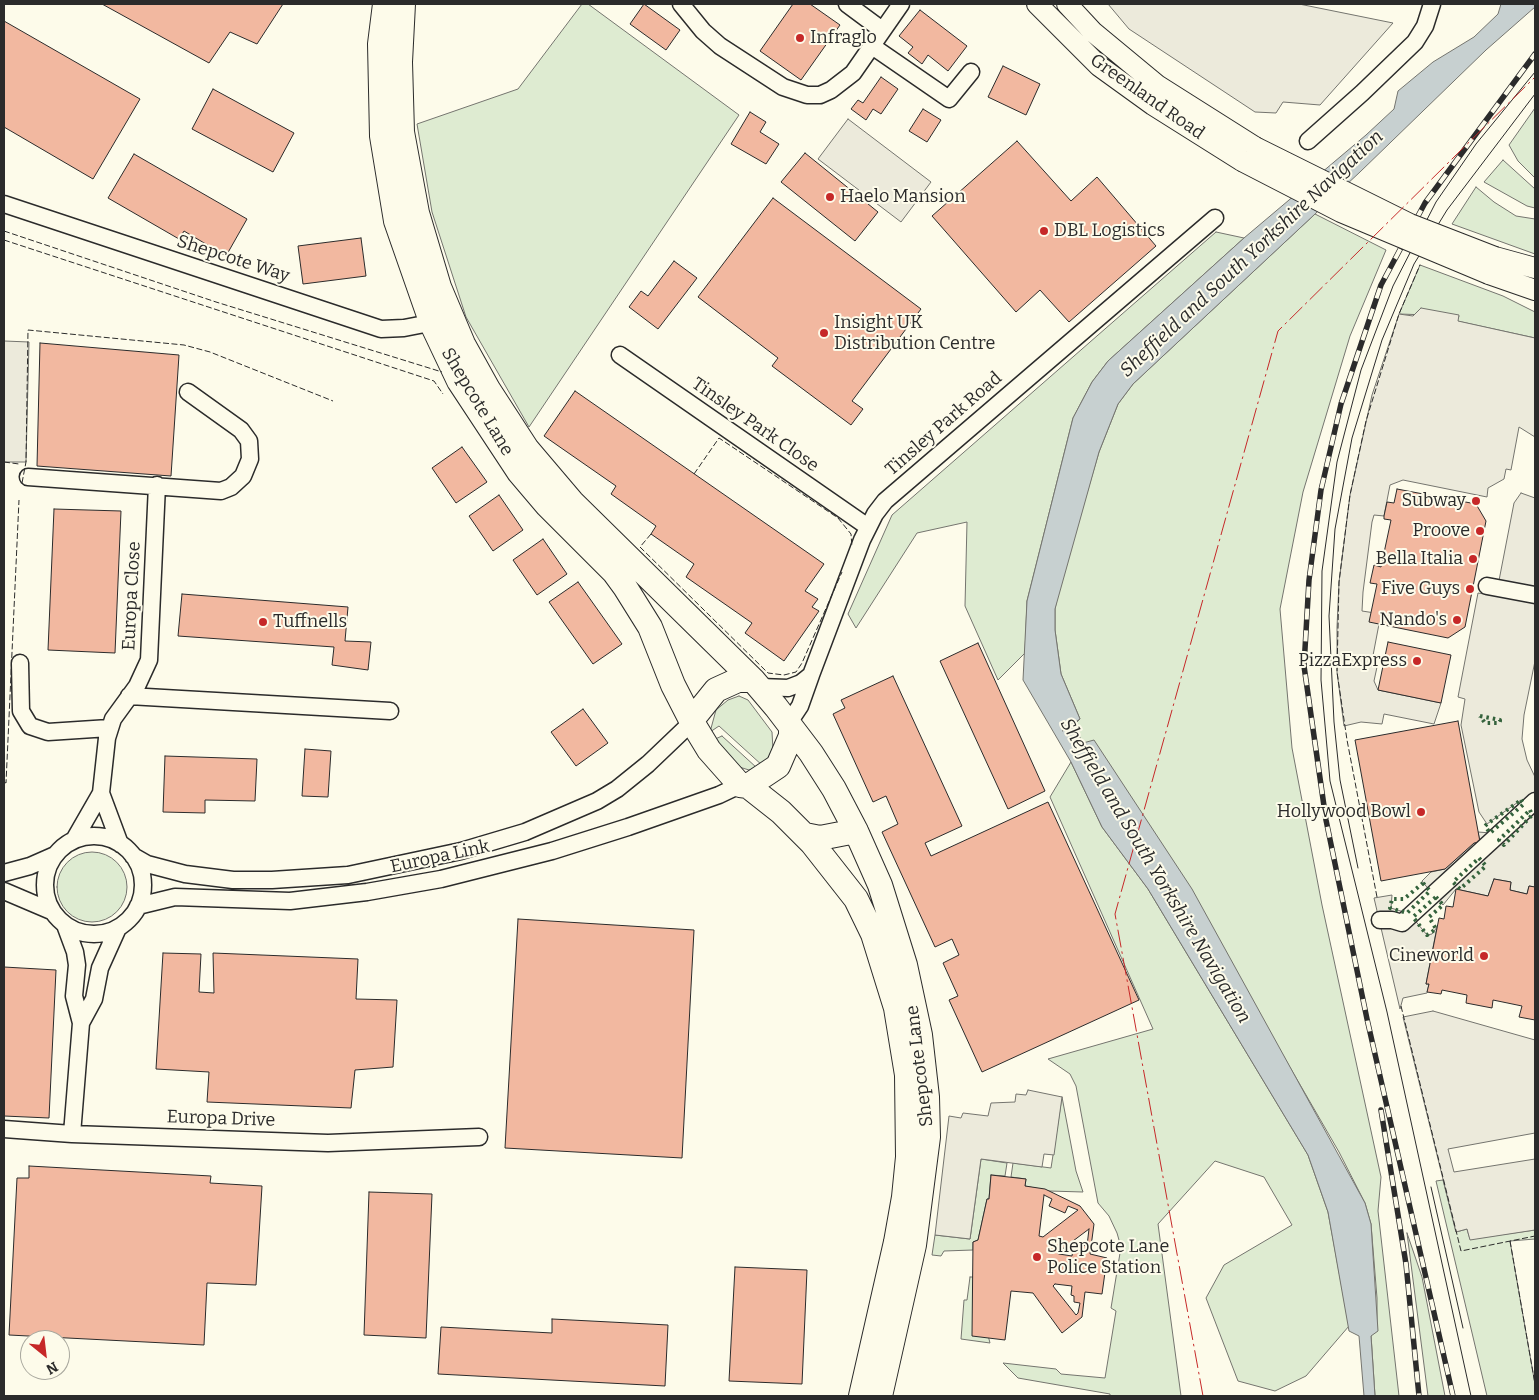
<!DOCTYPE html>
<html>
<head>
<meta charset="utf-8">
<style>
  body { margin:0 }
  #map { position:relative; width:1539px; height:1400px; overflow:hidden; background:#fdfbea; font-family:Bitter,serif }
  canvas { display:block }
  .frame { position:absolute; inset:0; border:5px solid #2b2b2b; pointer-events:none }
  .north { position:absolute; left:20px; top:1330px; width:50px; height:50px; box-sizing:border-box; background:#fdfbea; border:1px solid #a9a89e; border-radius:50%; rotate:151deg; font-size:14px; font-weight:700; line-height:20px; text-align:center; color:#2b2b2b }
  .north::after { content:''; display:block; margin:auto; width:18px; height:22px; background:#c62828; clip-path:polygon(50% 0,100% 100%,50% 72%,0 100%) }
</style>
</head>
<body>
<div id="map">
<canvas width="1539" height="1400"></canvas>
<div class="frame"></div>
<div class="north">N</div>
</div>
<script>
const ctx = document.querySelector('canvas').getContext('2d');
ctx.lineJoin = 'round';
function fillPath(path, color) { ctx.fillStyle = color; ctx.fill(path, 'evenodd'); }
const toPath = rows => new Path2D(rows.map(r => 'M' + r).join(''));
function strokePath(path, color, width, dash) { ctx.strokeStyle = color; ctx.lineWidth = width; ctx.lineCap = dash ? 'butt' : 'round'; ctx.setLineDash(dash || []); ctx.stroke(path); }
function label(font, color, halo, rows, align = 'center') {
  ctx.font = font + ' Bitter,serif'; ctx.lineWidth = 4; ctx.setLineDash([]); ctx.textBaseline = 'middle'; ctx.strokeStyle = halo; ctx.fillStyle = color; for (const [text, x, y, turn = 0] of rows) {
    ctx.save(); ctx.translate(x, y); ctx.rotate((+turn || 0) * Math.PI / 180); ctx.textAlign = isNaN(turn) ? turn : align; if (halo) ctx.strokeText(text, 0, 0); ctx.fillText(text, 0, 0); ctx.restore();
  }
}
const green = toPath([
  [582,4,588,4,739,115,529,427,466,317,432,212,417,124,518,89,582,4],
  [1535,108,1535,178,1518,161,1509,145,1535,108],
  [1503,160,1535,189,1535,208,1527,206,1484,182,1503,160],
  [1476,187,1494,202,1516,216,1535,219,1535,254,1452,224,1476,187],
  [1315,214,1386,250,1350,336,1303,492,1280,609,1292,748,1322,905,1381,1177,1378,1211,1399,1396,1375,1396,1371,1335,1377,1331,1377,1298,1371,1224,1365,1203,1339,1152,1185,886,1083,743,1073,726,1080,719,1061,674,1055,630,1055,609,1059,588,1099,452,1118,404,1133,384,1315,214],
  [1216,232,1244,238,1108,361,1092,382,1073,418,1027,601,1025,653,998,680,965,606,967,522,917,533,856,628,848,614,892,515,1216,232],
  [1420,265,1503,296,1535,312,1535,338,1457,321,1459,316,1399,314,1420,265],
  [739,696,748,700,772,732,773,750,763,766,719,726,710,732,716,710,728,700,739,696],
  [722,736,757,768,749,770,736,766,713,740,722,736],
  [1071,762,1102,827,1148,889,1308,1155,1328,1212,1349,1326,1306,1376,1275,1391,1238,1381,1206,1298,1224,1265,1292,1225,1264,1177,1215,1161,1158,1224,1181,1396,1110,1396,1110,1394,1018,1378,1003,1363,1056,1369,1061,1374,1105,1378,1116,1311,1111,1308,1121,1247,1117,1233,1109,1216,1098,1203,1076,1086,1070,1074,1048,1059,1153,1029,1050,797,1071,762],
  '57 887a35 35 0 1 1 70 0a35 35 0 1 1-70 0Z',
  [1062,1097,1076,1171,1083,1192,1049,1191,1025,1186,1026,1179,1011,1177,1013,1163,1051,1168,1062,1097],
  [981,1159,1007,1163,1005,1176,991,1175,989,1199,987,1199,978,1240,973,1242,973,1250,944,1251,941,1256,932,1255,935,1235,970,1239,981,1159],
  [1443,1180,1456,1232,1467,1229,1470,1239,1535,1230,1535,1239,1510,1241,1535,1384,1535,1396,1487,1396,1436,1181,1443,1180],
  [1407,1233,1422,1277,1445,1396,1428,1396,1407,1233],
  [970,1277,973,1277,990,1343,961,1339,964,1300,967,1300,970,1277]
]);
fillPath(green, '#deebd1');
strokePath(green, '#74746e', 1);
const parking = toPath([
  [1108,4,1299,4,1393,23,1320,105,1283,102,1276,113,1255,112,1129,29,1108,4],
  [848,119,931,182,901,222,818,159,848,119],
  [1421,308,1459,315,1458,321,1535,338,1535,437,1519,427,1511,470,1506,469,1504,479,1488,488,1487,497,1403,480,1390,485,1384,516,1374,515,1372,522,1363,592,1362,611,1375,613,1379,624,1371,666,1377,667,1374,681,1378,690,1441,703,1434,724,1384,714,1382,724,1361,722,1344,726,1337,672,1337,627,1339,582,1350,495,1372,395,1399,314,1413,316,1421,308],
  [4,341,29,342,26,462,4,462,4,341],
  [1521,493,1535,498,1535,661,1524,715,1522,739,1527,760,1535,777,1535,887,1529,886,1527,894,1510,890,1511,882,1494,879,1488,896,1456,889,1443,905,1436,897,1413,918,1427,935,1432,934,1437,927,1426,984,1429,984,1427,993,1403,998,1400,1009,1374,898,1392,895,1391,908,1407,913,1430,891,1422,881,1431,872,1445,869,1474,843,1480,842,1478,832,1491,833,1524,804,1521,800,1487,824,1479,812,1461,725,1465,699,1458,697,1478,593,1496,596,1514,503,1521,493],
  [1433,1011,1535,1040,1535,1133,1448,1149,1454,1172,1535,1159,1535,1230,1470,1240,1467,1229,1456,1232,1403,1017,1433,1011],
  [1028,1090,1062,1097,1054,1155,1044,1154,1042,1167,981,1159,970,1239,935,1235,949,1116,961,1118,963,1113,988,1116,991,1103,1015,1102,1016,1094,1026,1095,1028,1090]
]);
fillPath(parking, '#eceadb');
strokePath(parking, '#74746e', 1);
const water = toPath([
  [1501,4,1535,4,1535,7,1486,50,1360,172,1133,384,1118,404,1099,452,1055,609,1055,630,1061,674,1080,719,1062,731,1073,726,1083,743,1094,740,1192,889,1365,1203,1371,1224,1378,1331,1371,1336,1375,1396,1364,1396,1359,1336,1349,1331,1328,1212,1308,1155,1148,889,1102,827,1071,762,1023,680,1027,601,1073,418,1092,382,1108,361,1244,238,1366,135,1394,109,1398,91,1433,62,1474,37,1498,14,1501,4]
]);
fillPath(water, '#c7d0d0');
strokePath(water, '#74746e', 1);
const building = toPath([
  [102,4,283,4,257,44,230,32,209,63,102,4],
  [644,4,680,30,666,50,630,24,644,4],
  [793,4,810,4,840,25,801,80,760,51,793,4],
  [920,10,967,46,948,71,928,55,922,64,908,53,913,47,899,36,920,10],
  [4,21,140,99,93,179,4,127,4,21],
  [1003,66,1040,84,1026,115,988,97,1003,66],
  [881,77,898,89,881,114,873,109,866,120,851,109,858,100,863,103,881,77],
  [213,89,294,133,273,172,192,129,213,89],
  [923,109,941,120,927,142,909,131,923,109],
  [750,112,766,122,760,132,779,144,766,164,731,144,750,112],
  [1017,141,1071,201,1097,177,1156,246,1069,322,1040,290,1016,312,932,216,1017,141],
  [805,153,878,212,855,241,781,182,805,153],
  [134,154,247,219,226,256,184,231,179,239,108,198,134,154],
  [773,198,921,309,852,401,863,409,851,425,772,366,778,358,698,297,773,198],
  [361,238,366,276,303,284,298,246,361,238],
  [674,261,697,278,658,329,629,307,641,291,648,296,674,261],
  [40,343,179,355,171,476,37,466,40,343],
  [575,391,824,564,805,591,818,599,812,607,819,611,784,661,745,633,752,623,686,577,694,564,651,534,656,526,611,494,616,486,544,436,575,391],
  [462,447,487,482,456,503,432,468,462,447],
  [1397,489,1476,504,1486,521,1465,627,1448,638,1369,622,1377,584,1370,583,1374,565,1381,567,1391,520,1384,519,1384,516,1387,502,1394,503,1397,489],
  [499,495,523,530,493,551,469,516,499,495],
  [54,509,121,511,115,653,48,650,54,509],
  [543,539,567,574,537,595,513,560,543,539],
  [578,582,622,644,593,664,549,602,578,582],
  [182,594,348,607,345,641,371,642,368,670,332,665,334,647,178,636,182,594],
  [1388,642,1451,655,1441,703,1378,690,1388,642],
  [978,643,1045,791,1008,809,940,661,978,643],
  [893,676,962,826,925,843,931,856,1048,802,1139,1000,982,1072,949,1000,958,996,943,963,959,955,952,939,935,947,882,832,898,824,886,796,873,802,833,714,845,708,841,700,893,676],
  [583,709,608,743,576,766,551,732,583,709],
  [1458,721,1480,842,1474,843,1445,869,1381,881,1355,740,1458,721],
  [305,749,331,751,328,797,302,796,305,749],
  [165,756,257,759,255,801,205,800,205,813,163,812,165,756],
  [1494,879,1511,882,1510,890,1527,894,1529,886,1535,887,1535,1020,1519,1017,1522,1006,1493,1000,1492,1008,1466,1003,1467,995,1442,990,1441,994,1427,992,1429,984,1426,984,1439,918,1444,919,1446,906,1453,907,1456,889,1488,896,1494,879],
  [518,919,694,930,682,1158,505,1148,518,919],
  [163,953,201,954,199,992,214,993,213,953,358,959,356,999,397,1000,393,1067,355,1070,351,1108,207,1102,209,1072,156,1069,163,953],
  [4,967,56,970,49,1118,4,1116,4,967],
  [29,1166,211,1176,210,1183,262,1186,256,1285,207,1283,204,1345,9,1335,17,1178,29,1178,29,1166],
  [991,1175,1026,1179,1025,1186,1045,1189,1080,1206,1094,1224,1090,1254,1107,1258,1102,1294,1085,1292,1082,1317,1062,1333,1033,1293,1011,1291,1005,1340,972,1336,973,1242,978,1240,987,1199,989,1199,991,1175],
  [1044,1195,1052,1199,1049,1206,1065,1213,1068,1206,1078,1210,1043,1237,1039,1236,1044,1195],
  [1089,1229,1087,1246,1081,1245,1080,1250,1073,1249,1072,1256,1059,1254,1057,1253,1089,1229],
  [1055,1284,1072,1286,1071,1295,1074,1296,1074,1302,1080,1303,1078,1313,1076,1315,1053,1286,1055,1284],
  [369,1192,432,1194,426,1338,364,1335,369,1192],
  [735,1267,807,1270,802,1384,729,1381,735,1267],
  [552,1319,668,1325,665,1386,438,1374,441,1327,552,1333,552,1319]
]);
fillPath(building, '#f2b8a0');
strokePath(building, '#2b2b2b', 1);
const minor = toPath([
  [681,4,703,31,720,46,783,87,807,95,820,95,831,90,853,73,901,4],
  [847,4,882,30],
  [872,46,949,99,971,72],
  [1308,141,1362,93,1415,42,1425,26,1432,4],
  [4,204,381,329,404,328,440,321],
  [620,355,868,527],
  [28,477,221,491,231,487,243,476,250,459,249,441,241,430,188,392],
  [1487,586,1535,595],
  [20,663,21,711,30,726,48,732,109,728],
  [760,687,788,688,801,683,811,675,862,540,875,514,885,501,1215,218],
  [129,696,390,711],
  [788,724,800,706,811,675],
  [101,793,120,844],
  '45 885a49 49 0 1 1 98 0a49 49 0 1 1-98 0Z',
  [74,840,101,793,107,738,113,719,137,686,149,660,157,485],
  [133,856,147,864,185,874,233,880,272,880,348,875,461,851,525,832,597,801,617,789,648,764,692,722],
  [4,873,30,866,55,855],
  [4,891,51,911],
  [138,906,175,897,290,901,367,892,441,879,552,851,628,827,719,795,740,785],
  [1380,920,1392,920,1402,923,1535,801],
  [65,925,75,952,77,965,74,996,81,1023,72,1134,328,1143,479,1137],
  [81,1023,94,999,100,968,118,928],
  [4,1129,72,1134]
]);
const major = toPath([
  [1037,4,1099,66,1153,105,1242,161],
  [1067,4,1093,32,1157,85,1255,147],
  [1495,257,1535,268],
  [1489,274,1535,290]
]);
const highway = toPath([
  [385,4,380,44,382,136,396,221,432,324,459,381,519,472,547,505,614,572,625,587,650,627,673,685,692,722,709,750,740,785,748,786,781,812,812,843,856,899,873,934,896,1008,907,1075,908,1157,904,1197,896,1242,861,1396],
  [403,4,400,62,402,132,417,213,439,287,463,344,488,389,527,449,572,502,753,680,776,707,811,753,834,789,856,831,880,885,905,965,920,1035,927,1097,928,1137,914,1245,880,1396],
  [691,721,716,690,738,680,753,680],
  [748,786,778,766,791,736,791,730],
  [805,835,820,838,856,831]
]);
strokePath(minor, '#2b2b2b', 19);
strokePath(major, '#2b2b2b', 22);
strokePath(highway, '#2b2b2b', 26);
strokePath(minor, '#fdfbea', 16);
strokePath(major, '#fdfbea', 20);
strokePath(highway, '#fdfbea', 24);
strokePath(toPath([
  [1358,868,1340,780,1334,722,1329,616,1335,529,1352,438,1382,340,1414,264,1447,210,1535,94],
  [1431,1187,1463,1328],
  [1471,1396,1387,1012,1330,781,1321,680,1322,571,1337,462,1361,370,1393,286,1436,202,1476,144,1535,72]
]), '#2b2b2b', 1);
const rail = toPath([
  [1381,1110,1406,1264,1419,1396],
  [1453,1396,1367,1019,1326,820,1304,666,1309,580,1321,490,1341,404,1381,285,1425,203,1535,54]
]);
strokePath(rail, '#2b2b2b', 5.5);
strokePath(rail, '#fdfbea', 4, [11]);
const majorBridge = toPath([
  [1255,147,1410,224,1495,257],
  [1242,161,1341,212,1489,274]
]);
strokePath(majorBridge, '#2b2b2b', 22, []);
strokePath(majorBridge, '#fdfbea', 20);
strokePath(toPath([
  [1480,716,1500,720,1500,721,1499,723,1485,723,1480,716],
  [1521,800,1524,804,1490,833,1485,826,1487,824,1521,800],
  [1530,810,1532,815,1504,845,1499,840,1530,810],
  [1479,858,1486,866,1460,889,1453,882,1479,858],
  [1423,883,1430,891,1407,913,1390,908,1392,899,1404,899,1423,883],
  [1436,897,1443,905,1429,917,1436,929,1427,935,1413,917,1436,897]
]), '#34623c', 4, [2.5, 4]);
strokePath(toPath([
  [4,231,216,302,442,372],
  [4,240,434,381,443,394],
  [4,462,19,464],
  [694,474,719,438,838,518,851,534,852,547],
  [22,483,26,462,28,330,184,345,210,352,333,401],
  [651,534,640,547,768,673,784,675,796,672,802,663,842,572],
  [4,782,6,783,19,500],
  [1377,897,1347,740,1337,672,1339,582,1350,495,1366,421,1399,314,1420,265],
  [1401,1006,1461,1251,1535,1236],
  [1510,1241,1535,1384]
]), '#2b2b2b', 1, [6, 2.5]);
strokePath(toPath([
  [1203,1396,1115,914,1278,331,1535,77]
]), '#c62828', 1, [18, 4, 2.5, 4]);
for (const [x, y, r, color] of [
  [800,38,5,"#c62828"],
  [830,197,5,"#c62828"],
  [1044,231,5,"#c62828"],
  [824,333,5,"#c62828"],
  [1476,501,5,"#c62828"],
  [1480,531,5,"#c62828"],
  [1473,559,5,"#c62828"],
  [1470,589,5,"#c62828"],
  [1457,620,5,"#c62828"],
  [263,622,5,"#c62828"],
  [1417,661,5,"#c62828"],
  [1421,812,5,"#c62828"],
  [1484,956,5,"#c62828"],
  [1037,1257,5,"#c62828"]
]) { const dot = new Path2D(); dot.arc(x, y, r, 0, 2 * Math.PI); ctx.fillStyle = color; ctx.fill(dot); strokePath(dot, '#fdfbea', 2); }
label('18px', '#2b2b2b', '#fdfbea', [
  ["Infraglo",810,38,"left"],
  ["Haelo Mansion",840,197,"left"],
  ["DBL Logistics",1054,231,"left"],
  ["Insight UK",834,323,"left"],
  ["Distribution Centre",834,344,"left"],
  ["Subway",1466,501],
  ["Proove",1470,531],
  ["Bella Italia",1463,559],
  ["Five Guys",1460,589],
  ["Nando's",1447,620],
  ["Tuffnells",273,622,"left"],
  ["PizzaExpress",1407,661],
  ["Hollywood Bowl",1411,812],
  ["Cineworld",1474,956],
  ["Shepcote Lane",1047,1247,"left"],
  ["Police Station",1047,1268,"left"]
], 'right');
label('18px', '#2b2b2b', '#fdfbea', [
  ["Greenland Road",1147,97,35],
  ["Shepcote Way",233,259,18],
  ["Shepcote Lane",477,402,59],
  ["Tinsley Park Road",944,424,-41],
  ["Tinsley Park Close",755,425,35],
  ["Europa Close",132,596,-87],
  ["Europa Link",440,857,-12],
  ["Shepcote Lane",920,1066,-97],
  ["Europa Drive",221,1119,2]
]);
label('italic 19px', '#2b2b2b', '#fdfbea', [
  ["Sheffield and South Yorkshire Navigation",1252,254,-43],
  ["Sheffield and South Yorkshire Navigation",1155,871,59]
]);
</script>
</body>
</html>
